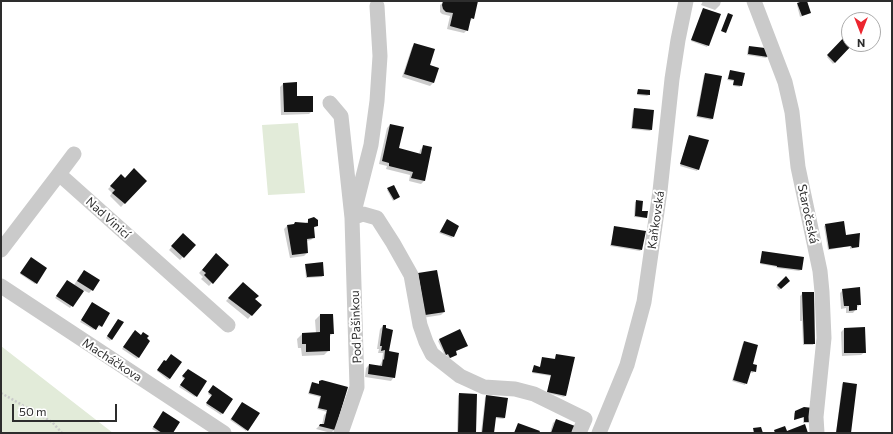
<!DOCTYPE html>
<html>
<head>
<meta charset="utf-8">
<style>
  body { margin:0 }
  #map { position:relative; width:893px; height:434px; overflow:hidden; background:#fff; font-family:Commissioner,sans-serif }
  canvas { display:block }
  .frame { position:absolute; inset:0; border:2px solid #2d2d2d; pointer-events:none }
  .north { position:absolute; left:841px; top:12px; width:40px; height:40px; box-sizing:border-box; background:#fff; border:1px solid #ababab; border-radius:50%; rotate:180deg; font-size:11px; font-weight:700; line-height:16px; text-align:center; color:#2d2d2d }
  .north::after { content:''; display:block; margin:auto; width:14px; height:18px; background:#ec262f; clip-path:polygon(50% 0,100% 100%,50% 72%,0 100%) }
  .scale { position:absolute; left:12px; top:404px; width:105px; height:18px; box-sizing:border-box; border:2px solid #2d2d2d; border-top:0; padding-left:5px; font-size:12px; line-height:14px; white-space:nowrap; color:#2d2d2d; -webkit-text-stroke:3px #fff; paint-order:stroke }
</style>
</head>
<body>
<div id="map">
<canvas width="893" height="434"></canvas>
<div class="frame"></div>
<div class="north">N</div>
<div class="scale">50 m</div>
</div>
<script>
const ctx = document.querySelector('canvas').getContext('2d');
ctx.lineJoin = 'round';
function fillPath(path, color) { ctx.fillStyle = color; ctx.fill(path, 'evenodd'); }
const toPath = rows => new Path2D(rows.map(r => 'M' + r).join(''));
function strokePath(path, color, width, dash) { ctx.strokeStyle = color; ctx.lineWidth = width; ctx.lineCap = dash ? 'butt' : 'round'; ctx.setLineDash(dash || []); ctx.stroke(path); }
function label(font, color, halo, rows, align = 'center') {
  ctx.font = font + ' Commissioner,sans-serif'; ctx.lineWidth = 4; ctx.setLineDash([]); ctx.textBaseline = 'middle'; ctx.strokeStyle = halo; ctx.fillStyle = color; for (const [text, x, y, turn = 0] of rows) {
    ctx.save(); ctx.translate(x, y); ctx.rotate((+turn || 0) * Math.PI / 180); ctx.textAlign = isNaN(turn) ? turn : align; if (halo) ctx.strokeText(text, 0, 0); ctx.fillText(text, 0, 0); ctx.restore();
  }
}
fillPath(toPath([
  [298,123,305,193,268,195,262,125],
  [1,346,113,433,1,433]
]), '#e2ebd9');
fillPath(toPath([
  [445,1,477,1,473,18,470,21,467,30,464,33,447,29,450,16,442,14,440,12,440,5],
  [703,1,721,1,720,5,715,10,701,5],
  [798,4,808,14,800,17,797,5],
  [703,9,720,15,707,47,691,41],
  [849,27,849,44,852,44,833,64,827,57,847,36,844,33],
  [415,44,429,66,433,83,430,86,402,77,412,47],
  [749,47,764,49,767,57,766,58,747,55,748,48],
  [730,71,744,74,740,87,733,86,734,81,727,80],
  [706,74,721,76,712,119,711,120,696,117,704,75],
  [283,84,312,111,309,114,281,115,280,87],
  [638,90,649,95,647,96,637,95],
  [634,109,653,111,651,130,650,131,631,129,633,110],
  [390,125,398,149,419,155,420,150,423,147,424,181,421,184,409,181,410,175,386,169,387,166,379,164,387,128],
  [689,136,698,169,697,171,680,166],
  [121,176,125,179,145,181,121,207,110,196,112,193,108,189],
  [388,189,398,198,393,201,387,190],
  [637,201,641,211,646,217,645,218,634,217,635,202],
  [309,220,317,225,313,229,314,237,311,240,306,241,307,253,304,256,290,258,284,229,287,226,306,223],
  [446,221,458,226,452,238,439,233],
  [826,225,845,236,858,247,850,249,850,246,828,250,824,226],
  [615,227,641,250,640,251,610,246],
  [183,235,194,245,180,260,169,250],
  [762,253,803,258,801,270,799,271,776,268,777,267,760,264],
  [213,258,228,265,209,286,201,279,203,277,199,273],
  [30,260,36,283,35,284,20,274],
  [306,265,323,275,322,277,306,278,305,267],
  [81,274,92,290,89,293,83,290,70,308,55,298,66,282,74,285],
  [786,277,789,281,779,290,776,287],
  [240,286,260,305,248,319,226,301],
  [843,290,860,304,853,313,846,313,846,308,841,309,840,293],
  [803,293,814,343,813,345,803,345,802,321,800,321,800,296],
  [422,295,444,312,441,315,422,318],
  [91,305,101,326,100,327,97,325,94,330,80,322],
  [320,315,333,333,329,337,329,350,324,355,302,356,301,348,298,348,297,339,302,334,316,333,315,320],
  [117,321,122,323,110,341,106,338],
  [383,326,394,377,391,381,365,377,366,368,369,365,379,367,382,361,383,353,378,353,379,349,377,349,380,329],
  [844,329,865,352,861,355,842,356,841,332],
  [133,332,149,341,137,359,122,349],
  [439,340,465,347,455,352,456,355,448,359,447,355,445,356,438,341],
  [743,343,751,364,756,366,753,373,749,372,745,385,732,381],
  [556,355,565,396,564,397,547,393,551,376,532,373,534,366,540,368,543,358,554,360],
  [163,363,166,363,170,379,168,380,157,371],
  [186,371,196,396,195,397,179,387,184,379,182,378],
  [320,382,334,430,331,433,316,429,320,425,322,425,324,415,327,412,317,409,320,397,308,394,311,384,312,383,318,385],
  [843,383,850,433,836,433,842,384],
  [212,388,232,399,221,415,206,405,211,396,208,394],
  [459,394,475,433,457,433,458,396],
  [486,396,505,418,503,419,495,418,493,433,481,433,485,398],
  [241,404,247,430,246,431,230,420],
  [804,408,810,423,803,423,803,417,794,420,794,413],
  [162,413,171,433,159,433,152,429],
  [556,420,572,433,550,433,553,423]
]), '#0003');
fillPath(toPath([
  [443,1,478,1,474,19,471,18,468,31,450,26,453,13,446,12,443,9,442,5],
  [803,1,807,1,811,13,802,16,797,3],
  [703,8,721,14,709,46,691,40],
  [728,13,733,15,726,33,721,31],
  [849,32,849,44,853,44,835,63,827,55],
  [414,43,435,49,430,65,439,68,434,83,404,74],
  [749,46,765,48,768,57,748,54],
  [730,70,745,73,742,86,733,85,734,80,728,79],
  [705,73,722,76,713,119,697,116],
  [297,82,297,96,313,96,313,112,284,112,283,83],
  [638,89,650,90,650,95,637,94],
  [634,108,654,110,652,130,632,128],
  [390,124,404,127,399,148,421,154,423,145,432,147,425,181,411,178,413,172,389,166,389,163,382,161],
  [689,135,709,140,699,170,680,164],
  [134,168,147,181,125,204,112,193,115,190,110,186,121,174,125,178],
  [394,185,400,197,394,200,387,188],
  [636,200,643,201,642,211,648,211,647,218,635,216],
  [314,217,318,220,318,226,314,227,315,238,307,239,308,253,292,255,287,225,294,224,295,222,308,223,308,219],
  [447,219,459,226,454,237,440,232],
  [844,221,846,235,860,233,859,247,852,248,851,246,829,249,825,224],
  [614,226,646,231,642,250,611,245],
  [183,233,196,245,184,258,171,246],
  [762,251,804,257,802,270,777,267,777,266,760,263],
  [216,253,229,265,213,284,204,275,206,273,202,270],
  [31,257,47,268,37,284,20,273],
  [323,262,324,276,307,277,305,264],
  [84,270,100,280,93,291,77,281],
  [437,270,445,312,425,315,418,273],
  [786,276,790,281,781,289,777,285],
  [67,280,84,291,73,307,56,296],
  [243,282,259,296,255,299,262,305,252,316,228,298],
  [860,287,861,305,857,305,857,310,849,311,849,306,844,306,842,289],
  [802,292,814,292,815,344,804,344],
  [92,302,110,313,102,327,99,325,96,330,81,320],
  [320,314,333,314,334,334,330,334,330,351,306,352,306,344,302,344,302,333,320,332],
  [118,319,124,322,112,340,107,336],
  [383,325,386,325,386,328,393,330,389,351,399,353,395,378,368,374,369,364,382,366,383,359,384,360,385,350,381,351,382,346,380,346],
  [865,327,866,353,844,353,844,328],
  [460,329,468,346,456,351,457,355,450,358,448,354,446,355,439,339],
  [135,330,141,335,143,332,149,336,147,338,150,341,139,358,123,347],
  [744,341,758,345,753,364,757,365,756,372,751,371,747,384,733,380],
  [171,354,182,362,170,379,157,370,164,360,166,361],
  [556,354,575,357,566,396,547,392,551,375,532,372,534,365,540,367,542,357,555,359],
  [188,369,207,381,197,397,180,385,185,378,182,376],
  [322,380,348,387,335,430,319,426,320,424,324,424,327,410,318,408,321,396,309,393,312,382,319,384,319,381],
  [843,382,857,384,851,433,836,433],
  [213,385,233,399,223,414,206,403,212,395,208,392],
  [459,393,477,394,476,433,458,433],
  [486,395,508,398,505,418,496,417,494,433,482,433],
  [242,402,260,413,248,431,231,419],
  [804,407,813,408,812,422,804,422,804,417,794,420,795,411],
  [163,411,180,422,173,433,162,433,153,427],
  [556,419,575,426,573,433,551,433],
  [518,423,540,431,539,433,514,433],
  [805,424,808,433,775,433,774,430,785,426,787,431],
  [761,427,763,433,754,433,753,428]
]), '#141414');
strokePath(toPath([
  [1,393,52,422,62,433]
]), '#cacaca', 2.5, [2, 2]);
strokePath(toPath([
  [754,1,785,82,792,112,798,167,820,271,822,292,824,338,816,417,817,433],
  [330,103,341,116,352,218,357,387,341,433],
  [59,174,74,154],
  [354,212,371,145,377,101,380,56,377,6],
  [352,218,363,214,377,218,393,243,411,275,420,325,426,342,432,354,460,376,484,387,515,389,534,394,585,419,579,433],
  [1,250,59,174,228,325],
  [1,286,224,433],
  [599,433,627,365,644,302,660,191,672,79,678,40,686,1]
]), '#cacaca', 15);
label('12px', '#2d2d2d', '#fff', [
  ["Staročeská",808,214,78],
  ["Nad Vinicí",108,218,42],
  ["Kaňkovská",656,220,-82],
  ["Pod Pašinkou",356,327,-92],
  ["Macháčkova",112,360,33]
]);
</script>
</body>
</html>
